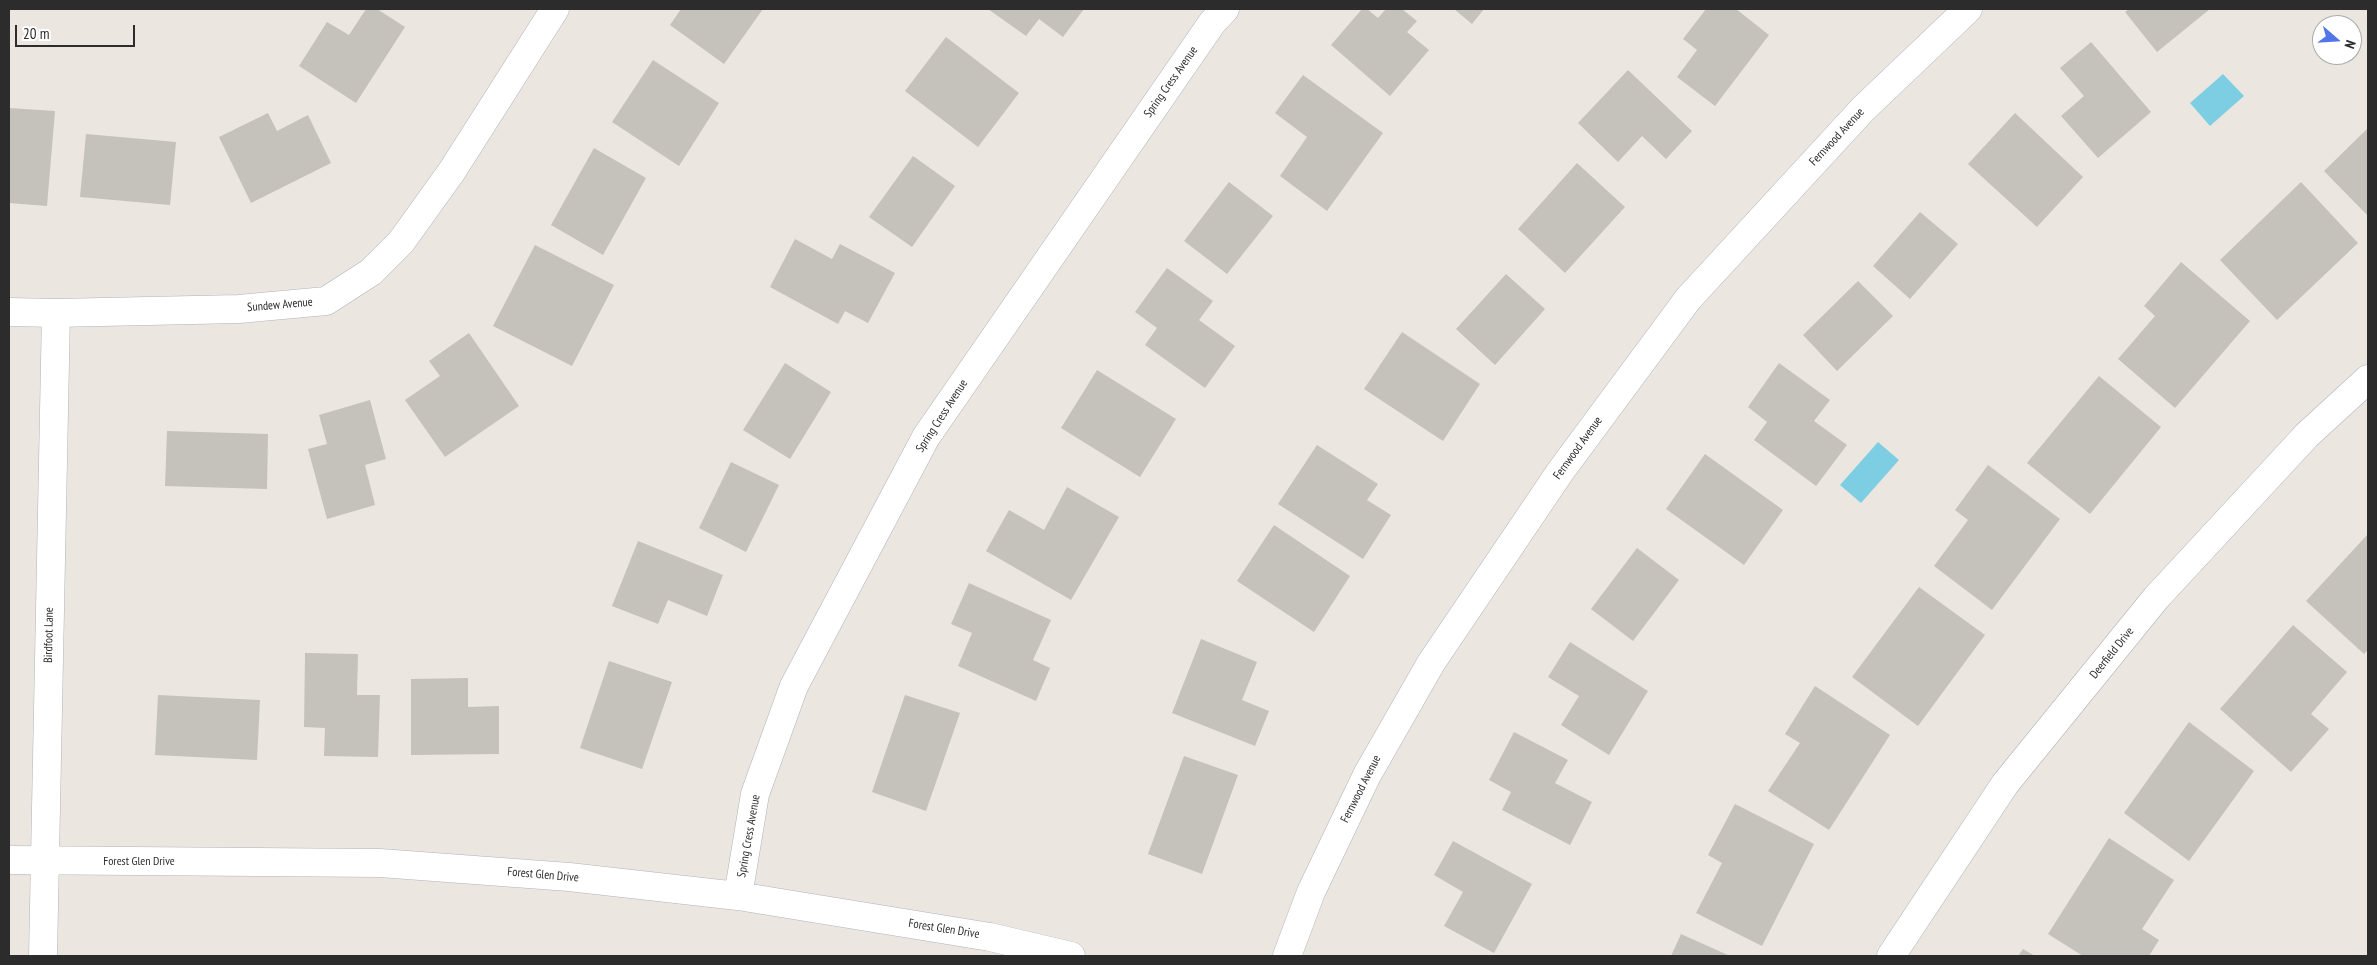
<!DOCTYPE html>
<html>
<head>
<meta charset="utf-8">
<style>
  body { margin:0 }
  #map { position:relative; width:2377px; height:965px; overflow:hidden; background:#ece6e0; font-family:"PT Sans Narrow",sans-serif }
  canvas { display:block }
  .frame { position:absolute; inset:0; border:10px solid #2c2c2c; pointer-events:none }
  .north { position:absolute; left:2312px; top:15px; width:50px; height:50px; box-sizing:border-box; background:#fff; border:1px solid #ababab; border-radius:50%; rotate:109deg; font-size:14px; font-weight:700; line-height:20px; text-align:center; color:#2c2c2c }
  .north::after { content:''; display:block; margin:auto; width:18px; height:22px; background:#5176e8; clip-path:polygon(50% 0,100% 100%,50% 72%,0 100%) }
  .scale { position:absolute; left:15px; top:25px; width:120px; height:22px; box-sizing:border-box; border:2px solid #2c2c2c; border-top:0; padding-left:6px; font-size:15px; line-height:18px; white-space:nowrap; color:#2c2c2c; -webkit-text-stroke:4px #fff; paint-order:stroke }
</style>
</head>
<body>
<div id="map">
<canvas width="2377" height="965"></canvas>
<div class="frame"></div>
<div class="north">N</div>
<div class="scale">20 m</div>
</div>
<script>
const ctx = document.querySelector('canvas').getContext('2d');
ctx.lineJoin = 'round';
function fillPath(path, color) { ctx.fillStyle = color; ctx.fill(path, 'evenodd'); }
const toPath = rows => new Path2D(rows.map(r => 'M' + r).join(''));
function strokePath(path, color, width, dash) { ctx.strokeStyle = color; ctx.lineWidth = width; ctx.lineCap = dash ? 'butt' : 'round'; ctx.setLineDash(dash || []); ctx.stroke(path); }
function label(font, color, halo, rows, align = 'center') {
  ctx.font = font + ' "PT Sans Narrow",sans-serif'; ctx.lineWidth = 4; ctx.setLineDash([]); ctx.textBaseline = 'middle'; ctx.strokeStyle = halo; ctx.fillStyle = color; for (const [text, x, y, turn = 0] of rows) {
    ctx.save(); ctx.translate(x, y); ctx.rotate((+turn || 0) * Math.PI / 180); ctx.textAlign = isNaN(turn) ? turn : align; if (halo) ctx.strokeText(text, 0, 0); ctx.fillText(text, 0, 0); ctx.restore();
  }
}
fillPath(toPath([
  [2223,74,2244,96,2210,126,2190,103],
  [1878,442,1899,460,1861,503,1840,485]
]), '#7ecee3');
fillPath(toPath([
  [366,9,377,9,405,27,356,103,299,66,327,22,349,35],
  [681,9,763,9,724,64,670,25],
  [988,9,1084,9,1063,37,1039,19,1026,36],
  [1362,9,1367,9,1378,18,1386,9,1402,9,1417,21,1407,32,1429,50,1390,96,1331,45],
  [1454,9,1484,9,1472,24],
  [1706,9,1736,9,1769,35,1715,106,1677,77,1697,50,1683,39],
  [2129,9,2210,9,2157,52,2125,12],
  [946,37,1019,93,978,147,905,91],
  [2091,42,2151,112,2098,158,2061,116,2084,96,2060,68],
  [653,60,719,103,679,166,612,122],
  [1628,70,1692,131,1666,159,1642,136,1618,162,1578,123],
  [1303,75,1383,133,1327,211,1280,176,1307,137,1275,113],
  [9,108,55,111,47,206,9,203],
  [268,113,277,131,308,115,331,163,251,203,219,137],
  [2015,113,2083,177,2037,227,1968,164],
  [2368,128,2368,216,2324,171],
  [86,134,176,142,170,205,80,197],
  [594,148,646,178,603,255,551,225],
  [913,156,955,186,912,247,869,217],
  [1577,163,1625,207,1565,273,1518,229],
  [1229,182,1273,216,1227,274,1184,241],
  [2301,182,2358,243,2277,320,2220,260],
  [1920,212,1958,244,1910,299,1873,266],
  [795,239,832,259,840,244,895,273,868,323,845,311,838,324,770,287],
  [535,245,614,285,572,366,493,326],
  [2181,262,2250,321,2175,408,2118,359,2155,316,2144,306],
  [1167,268,1213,301,1199,320,1235,346,1205,388,1145,345,1157,328,1135,312],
  [1506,274,1545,309,1495,365,1456,329],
  [1858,281,1893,316,1837,371,1803,335],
  [1402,332,1480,384,1443,441,1364,389],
  [469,333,519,406,445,457,405,400,440,376,429,361],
  [785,363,831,392,790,459,743,430],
  [1779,363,1830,400,1814,421,1847,445,1816,486,1754,440,1767,422,1748,407],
  [1097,370,1176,419,1140,477,1061,428],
  [2099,376,2161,427,2090,514,2027,463],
  [370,400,386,459,365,465,375,505,327,519,308,449,327,444,319,415],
  [167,431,268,434,267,489,165,486],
  [1317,445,1378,484,1367,500,1391,515,1363,559,1278,504],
  [1705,454,1783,510,1744,565,1666,509],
  [731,462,779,485,746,552,699,528],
  [1988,465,2060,519,1992,610,1934,566,1968,520,1955,510],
  [1067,487,1119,517,1071,600,986,551,1009,510,1044,530],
  [1274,525,1350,576,1314,632,1237,581],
  [2368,534,2368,650,2364,654,2306,601],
  [638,541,723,575,707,616,668,600,658,624,612,606],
  [1637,548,1679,580,1633,641,1591,609],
  [969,583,1051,620,1033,660,1050,668,1036,701,958,666,972,633,951,624],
  [1919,587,1985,635,1918,726,1852,677],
  [2293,625,2347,672,2311,714,2329,729,2291,772,2220,709],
  [1201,639,1257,662,1242,700,1269,711,1255,746,1172,713],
  [1570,642,1648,691,1609,755,1561,725,1579,696,1548,677],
  [305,653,358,654,357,695,380,695,378,757,324,756,325,728,304,727],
  [609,661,672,682,642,769,580,748],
  [468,678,468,707,499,706,499,754,411,755,411,679],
  [1815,686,1890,735,1829,830,1768,791,1800,743,1785,734],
  [158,695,260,700,257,760,155,755],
  [905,695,960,713,926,811,872,792],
  [2189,722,2254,771,2189,861,2124,813],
  [1514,732,1568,760,1555,783,1592,802,1570,845,1502,810,1511,792,1489,780],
  [1184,756,1238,775,1202,874,1148,854],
  [1735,804,1814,844,1762,946,1696,913,1722,863,1708,855],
  [2109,838,2174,880,2142,929,2159,940,2149,956,2083,956,2048,934],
  [1453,841,1532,884,1494,953,1444,926,1463,892,1434,875],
  [1681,934,1730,956,1671,956],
  [2023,949,2035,956,2018,956]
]), '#c5c1bb');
const minor = toPath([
  [9,312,56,313,239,309,326,301,371,272,401,242,452,171,555,9],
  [9,860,380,863,569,877,738,896,990,937,1071,956],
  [738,896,755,794,794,686,926,437,1212,23,1225,9],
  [43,956,56,313],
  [1287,956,1311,892,1367,775,1431,663,1560,472,1688,299,1863,109,1968,9],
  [1891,956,2005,784,2156,598,2307,435,2368,379]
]);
strokePath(minor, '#b0b2bb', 29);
strokePath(minor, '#fff', 28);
label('12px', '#2c2c2c', '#fff', [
  ["Spring Cress Avenue",1171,82,-55],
  ["Fernwood Avenue",1837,137,-47],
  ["Sundew Avenue",280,305,-5],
  ["Spring Cress Avenue",942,416,-57],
  ["Fernwood Avenue",1578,448,-54],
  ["Birdfoot Lane",49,635,-89],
  ["Deerfield Drive",2112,653,-51],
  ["Fernwood Avenue",1361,789,-63],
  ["Spring Cress Avenue",749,836,-80],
  ["Forest Glen Drive",139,862],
  ["Forest Glen Drive",543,875,5],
  ["Forest Glen Drive",944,929,9]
]);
</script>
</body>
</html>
